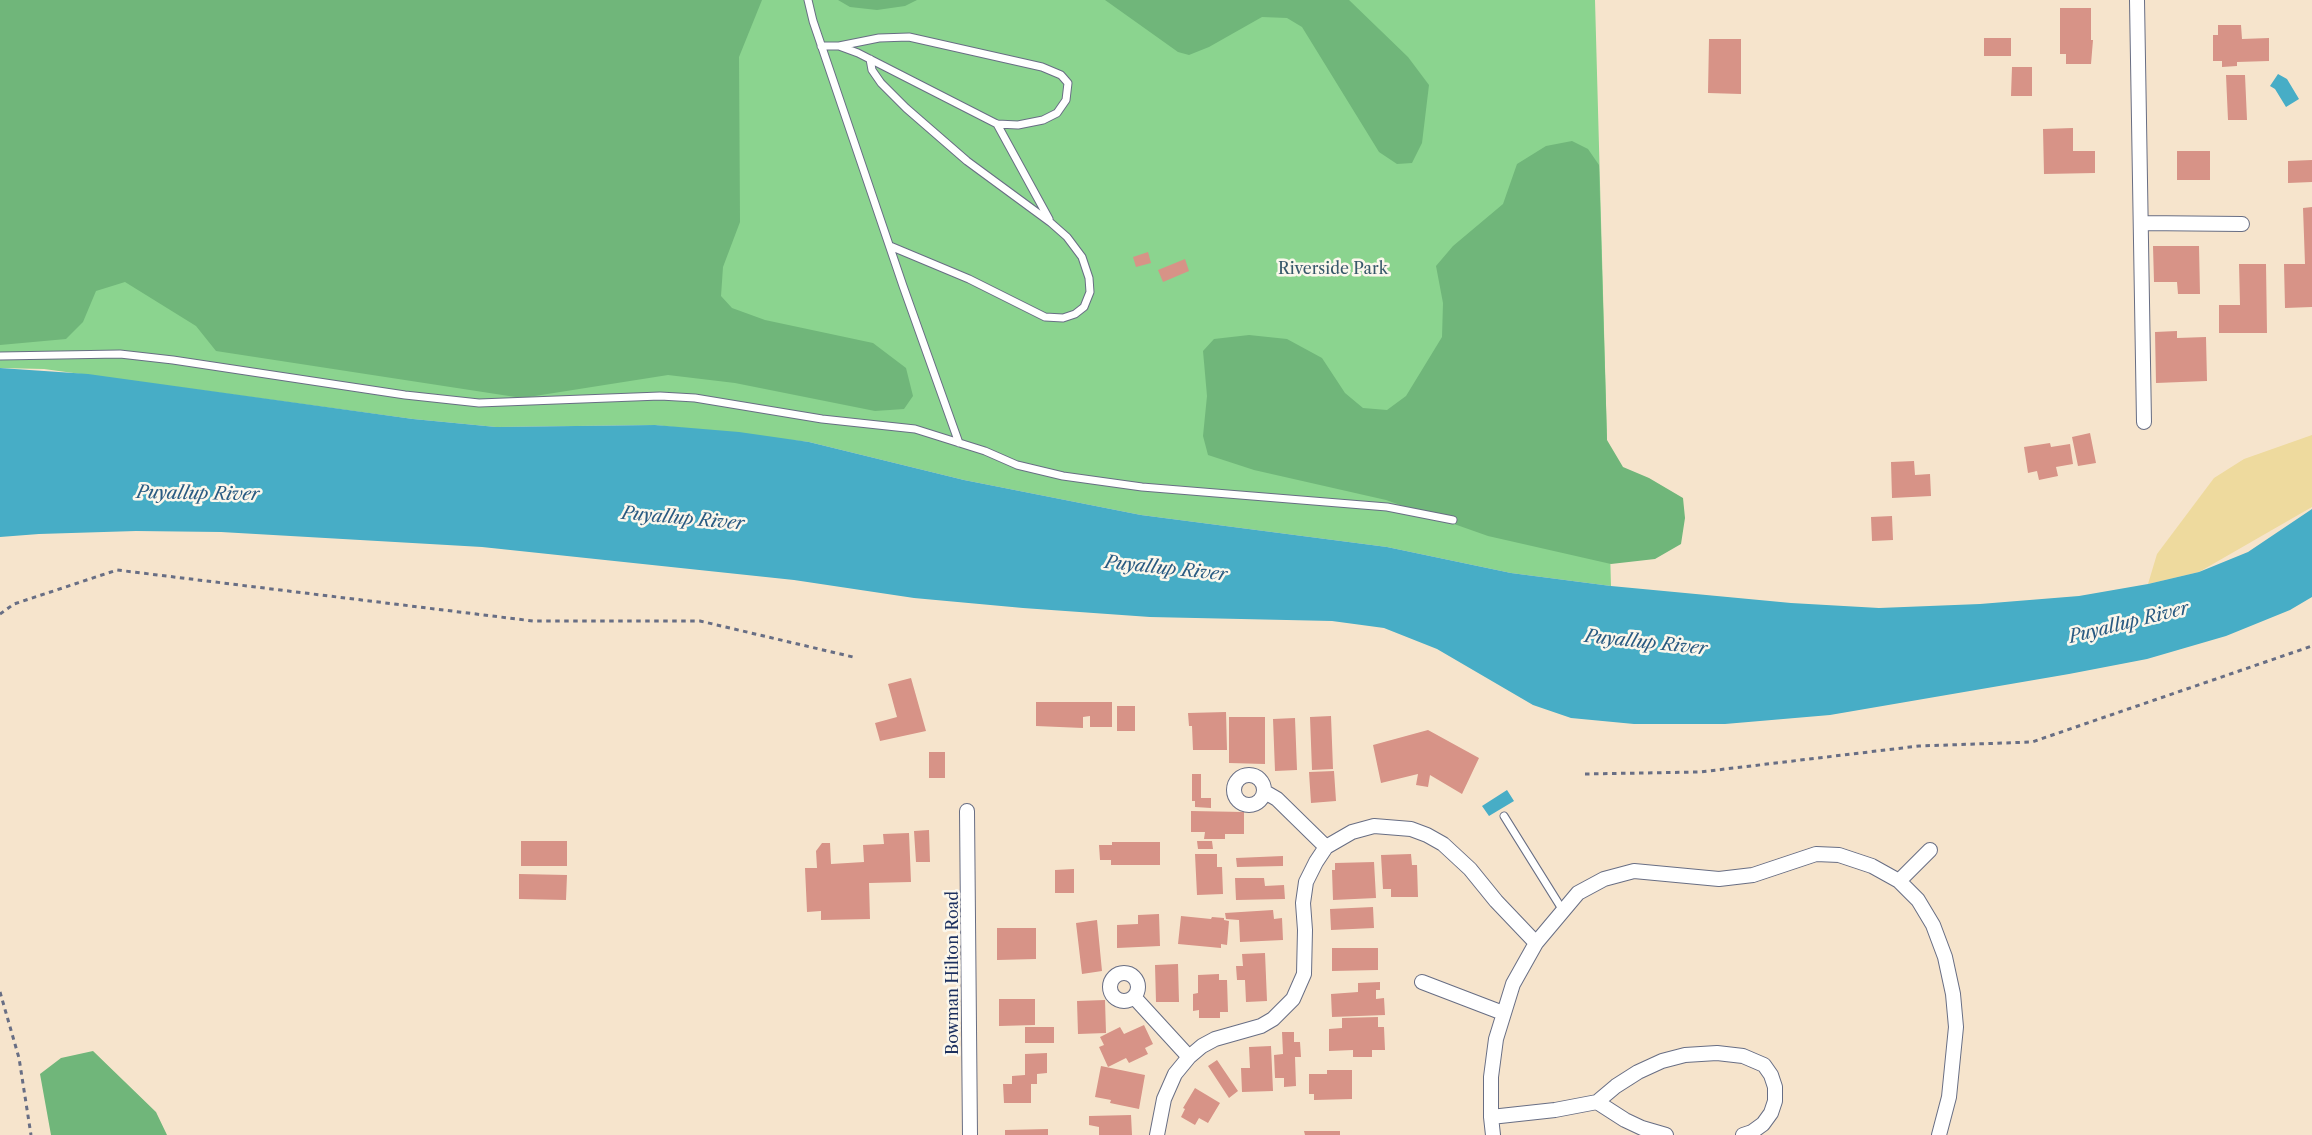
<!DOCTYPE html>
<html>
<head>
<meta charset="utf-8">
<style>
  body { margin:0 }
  canvas { display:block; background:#f6e4cc }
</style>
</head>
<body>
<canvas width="2312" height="1135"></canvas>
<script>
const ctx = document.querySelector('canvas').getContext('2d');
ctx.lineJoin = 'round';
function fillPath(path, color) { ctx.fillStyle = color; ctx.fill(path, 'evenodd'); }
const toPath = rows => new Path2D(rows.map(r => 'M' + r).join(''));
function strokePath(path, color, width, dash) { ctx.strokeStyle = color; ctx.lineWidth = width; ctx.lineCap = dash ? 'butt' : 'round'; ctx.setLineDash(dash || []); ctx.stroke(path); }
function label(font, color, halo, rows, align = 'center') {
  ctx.font = font + ' "Libre Caslon Text",serif'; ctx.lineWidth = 5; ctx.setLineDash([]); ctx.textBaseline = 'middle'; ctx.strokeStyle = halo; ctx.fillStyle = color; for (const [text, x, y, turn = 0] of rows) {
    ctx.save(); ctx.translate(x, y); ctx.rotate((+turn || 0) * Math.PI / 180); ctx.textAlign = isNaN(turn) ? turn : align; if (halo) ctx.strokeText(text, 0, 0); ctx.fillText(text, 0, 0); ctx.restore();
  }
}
fillPath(toPath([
  [0,0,1595,0,1611,586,1511,573,1387,547,1141,515,964,480,809,442,655,425,496,427,413,419,44,369,0,368]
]), '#8bd48f');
fillPath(toPath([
  [0,0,762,0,739,57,740,222,723,267,721,296,732,308,765,320,873,343,906,368,913,396,904,409,875,411,735,383,668,375,522,398,216,351,196,326,125,282,96,291,83,322,66,339,0,345],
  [838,0,917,0,905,6,877,10,850,7],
  [1105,0,1349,0,1408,57,1429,85,1422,143,1412,163,1397,164,1379,152,1302,27,1287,18,1262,17,1209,47,1189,55,1178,52],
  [1572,141,1588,149,1599,165,1607,440,1623,467,1649,478,1683,498,1685,518,1681,544,1655,559,1611,564,1488,536,1386,500,1254,470,1208,455,1203,436,1207,396,1203,351,1214,339,1249,335,1287,339,1322,358,1345,393,1363,408,1387,410,1406,396,1442,337,1443,303,1436,266,1453,246,1503,204,1517,164,1546,146],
  [93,1051,156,1112,167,1135,51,1135,40,1074,61,1058]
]), '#70b67a');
fillPath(toPath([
  [2312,435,2312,507,2199,572,2148,584,2157,554,2214,478,2244,459]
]), '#eeda9e');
fillPath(toPath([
  [2278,74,2287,79,2299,99,2286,107,2275,89,2270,86],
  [0,368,88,374,413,419,496,427,655,425,739,432,809,442,964,480,1141,515,1387,547,1511,573,1611,586,1791,603,1879,608,1980,604,2079,596,2148,584,2199,572,2248,552,2312,509,2312,597,2290,610,2226,636,2147,659,2069,674,1830,715,1725,724,1634,724,1571,718,1533,705,1437,649,1384,628,1332,621,1150,617,1023,608,914,598,794,580,482,547,221,532,136,531,39,534,0,537],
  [1507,790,1514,801,1489,816,1482,806]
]), '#47adc6');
fillPath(toPath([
  [2060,8,2091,8,2091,40,2093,40,2091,64,2066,64,2066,54,2060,54],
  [2218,25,2241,25,2242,39,2269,38,2269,61,2237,62,2237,66,2222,67,2222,61,2213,61,2213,35,2218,35],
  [1984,38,2011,38,2011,56,1984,56],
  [1709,39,1741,39,1741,94,1708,93],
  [2012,67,2032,67,2032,96,2011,96],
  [2226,75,2245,75,2247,120,2228,120],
  [2073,128,2073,151,2095,151,2095,173,2044,174,2043,129],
  [2177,151,2210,151,2210,180,2177,180],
  [2312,160,2312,182,2288,183,2288,161],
  [2312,207,2312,307,2285,308,2284,264,2305,264,2303,208],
  [2153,246,2199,246,2200,294,2178,294,2177,282,2154,282],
  [1148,252,1151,263,1136,267,1133,257],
  [1185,259,1189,271,1163,282,1158,270],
  [2239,264,2266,264,2267,333,2219,333,2219,305,2240,305],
  [2177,331,2177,338,2206,337,2207,381,2156,383,2155,332],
  [2090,433,2096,463,2078,466,2072,437],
  [2050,443,2051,447,2070,444,2073,464,2056,467,2058,476,2039,480,2037,471,2028,473,2024,447],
  [1914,461,1915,475,1930,474,1931,496,1892,498,1891,462],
  [1892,516,1893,540,1872,541,1871,517],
  [911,678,926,731,880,741,875,723,897,717,888,684],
  [1036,702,1112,702,1112,727,1090,727,1090,716,1083,717,1083,728,1036,726],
  [1117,706,1135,706,1135,731,1117,731],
  [1226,712,1227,750,1193,750,1192,726,1189,726,1188,713],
  [1331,716,1333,769,1312,770,1310,717],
  [1229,717,1265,717,1265,764,1229,763],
  [1295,718,1297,770,1275,771,1273,719],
  [1428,730,1479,758,1462,794,1430,775,1428,787,1416,785,1418,774,1381,783,1373,745],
  [929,752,945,752,945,778,929,778],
  [1334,771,1336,801,1311,803,1309,772],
  [1192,774,1201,774,1201,798,1211,798,1211,808,1195,807,1195,801,1192,801],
  [1191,811,1244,812,1244,834,1225,834,1225,839,1204,839,1205,832,1191,832],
  [929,830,930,862,916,862,914,831],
  [909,833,911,882,869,883,870,919,821,920,821,911,807,912,805,868,817,868,816,851,822,843,830,843,831,864,864,862,863,845,884,844,883,834],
  [521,841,567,841,567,866,521,866],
  [1197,841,1212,841,1213,849,1198,849],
  [1112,842,1160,842,1160,865,1111,865,1111,860,1100,860,1099,845,1112,845],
  [1195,854,1217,854,1217,867,1222,867,1223,894,1197,895],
  [1411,854,1412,865,1417,865,1418,897,1391,897,1391,889,1383,889,1381,855],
  [1283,856,1283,866,1237,867,1236,858],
  [1374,862,1376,898,1333,900,1332,870,1335,870,1335,863],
  [1074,869,1074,893,1055,893,1055,870],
  [519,874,567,875,566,900,519,899],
  [1235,878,1264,878,1265,886,1284,885,1285,899,1236,900],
  [1373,907,1374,928,1331,930,1330,909],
  [1273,910,1274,919,1282,918,1283,940,1240,942,1239,920,1226,919,1225,913],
  [1159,914,1160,946,1117,948,1117,925,1138,924,1138,915],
  [1181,916,1211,919,1212,917,1224,918,1224,920,1229,921,1227,945,1221,944,1221,948,1178,944],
  [1097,920,1102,971,1082,974,1076,923],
  [997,928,1036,928,1036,959,997,960],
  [1332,948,1378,948,1378,970,1332,971],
  [1265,953,1267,1001,1246,1002,1245,980,1237,980,1236,966,1243,966,1242,954],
  [1178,964,1179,1002,1156,1002,1155,965],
  [1219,974,1219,980,1227,980,1228,1012,1220,1012,1220,1018,1199,1018,1199,1010,1193,1011,1193,994,1198,993,1198,975],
  [1380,982,1380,990,1376,990,1376,999,1384,998,1385,1015,1332,1017,1331,994,1358,992,1358,983],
  [999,999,1035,999,1035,1025,999,1026],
  [1105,1000,1106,1033,1078,1034,1077,1001],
  [1378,1017,1378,1027,1384,1027,1385,1050,1372,1050,1372,1057,1353,1057,1353,1050,1329,1051,1329,1029,1342,1028,1342,1018],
  [1144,1025,1153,1044,1145,1048,1148,1054,1129,1063,1126,1058,1108,1067,1099,1047,1104,1045,1100,1037,1120,1027,1124,1034],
  [1025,1027,1054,1027,1054,1043,1025,1043],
  [1282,1032,1294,1032,1294,1042,1300,1042,1301,1057,1295,1057,1296,1086,1284,1087,1284,1078,1275,1078,1274,1055,1283,1054],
  [1271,1046,1273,1091,1242,1092,1241,1068,1250,1068,1249,1047],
  [1047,1053,1047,1073,1037,1074,1037,1084,1031,1084,1031,1103,1004,1103,1003,1084,1012,1084,1012,1076,1025,1075,1025,1054],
  [1217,1060,1238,1091,1229,1098,1208,1066],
  [1101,1066,1145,1075,1139,1109,1110,1103,1111,1100,1095,1097],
  [1327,1070,1352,1070,1352,1099,1314,1100,1314,1094,1309,1094,1309,1074,1327,1074],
  [1195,1088,1220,1103,1208,1123,1199,1118,1195,1125,1181,1117,1185,1109,1183,1108],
  [1131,1115,1132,1135,1099,1135,1099,1127,1089,1125,1089,1116],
  [1048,1129,1048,1135,1005,1135,1005,1130],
  [1304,1131,1340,1131,1340,1135,1305,1135]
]), '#d79387');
const service = toPath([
  [808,0,813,21,903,286,959,443],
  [821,46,839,46,858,53,997,124,1018,125,1043,120,1057,113,1066,100,1068,83,1061,75,1042,67,909,37,879,38,839,46],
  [870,59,872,70,881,83,906,108,967,161,1050,222,1067,237,1082,257,1089,278,1090,292,1084,307,1075,314,1063,318,1045,317,969,279,890,246],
  [997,124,1049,219],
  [0,356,120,354,173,360,405,395,479,403,660,396,695,398,822,419,915,429,985,451,1017,465,1063,476,1142,487,1387,507,1453,520],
  [1504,816,1562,909]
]);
const minor = toPath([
  [2137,0,2144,422],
  [2141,223,2242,224],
  '1234 790a15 15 0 1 1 30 0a15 15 0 1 1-30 0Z',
  [1265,792,1277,799,1326,847],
  [967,811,970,1135],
  [1899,881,1930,850],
  [1536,943,1578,893,1604,879,1634,871,1719,879,1753,875,1816,854,1839,855,1872,866,1899,881,1918,900,1933,925,1945,957,1953,994,1956,1027,1949,1097,1939,1135],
  '1110 987a14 14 0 1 1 28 0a14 14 0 1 1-28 0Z',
  [1422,982,1503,1013],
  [1134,997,1189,1057],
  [1491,1117,1555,1110,1597,1102],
  [1157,1135,1164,1099,1175,1074,1189,1057,1202,1046,1215,1039,1261,1026,1273,1019,1293,999,1304,974,1305,930,1303,903,1306,882,1316,862,1326,847,1352,832,1374,826,1411,829,1427,835,1443,844,1470,869,1496,901,1536,943,1513,984,1496,1039,1491,1077,1491,1117,1493,1135],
  [1666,1135,1642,1128,1625,1120,1597,1102,1616,1086,1638,1072,1662,1061,1685,1055,1717,1053,1743,1056,1764,1065,1771,1075,1775,1087,1775,1101,1771,1113,1763,1124,1752,1132,1743,1135]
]);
strokePath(service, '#686e84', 9);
strokePath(minor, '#686e84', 16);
strokePath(toPath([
  [0,614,14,604,117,570,533,621,700,621,853,657],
  [1585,774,1700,772,1919,746,2032,742,2312,646],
  [0,992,19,1058,31,1135]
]), '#686e84', 3, [4.5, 4.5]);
strokePath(service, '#fff', 7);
strokePath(minor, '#fff', 14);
label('16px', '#37586a', '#fbf7ec', [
  ["Riverside Park",1333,269]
]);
label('16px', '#1b2f5e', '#fbf7ec', [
  ["Bowman Hilton Road",953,973,-90]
]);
label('italic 18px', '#2a5b82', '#fbf7ec', [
  ["Puyallup River",198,494,1],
  ["Puyallup River",683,519,5],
  ["Puyallup River",1166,569,6],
  ["Puyallup River",2129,623,-14],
  ["Puyallup River",1646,643,6]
]);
</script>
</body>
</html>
